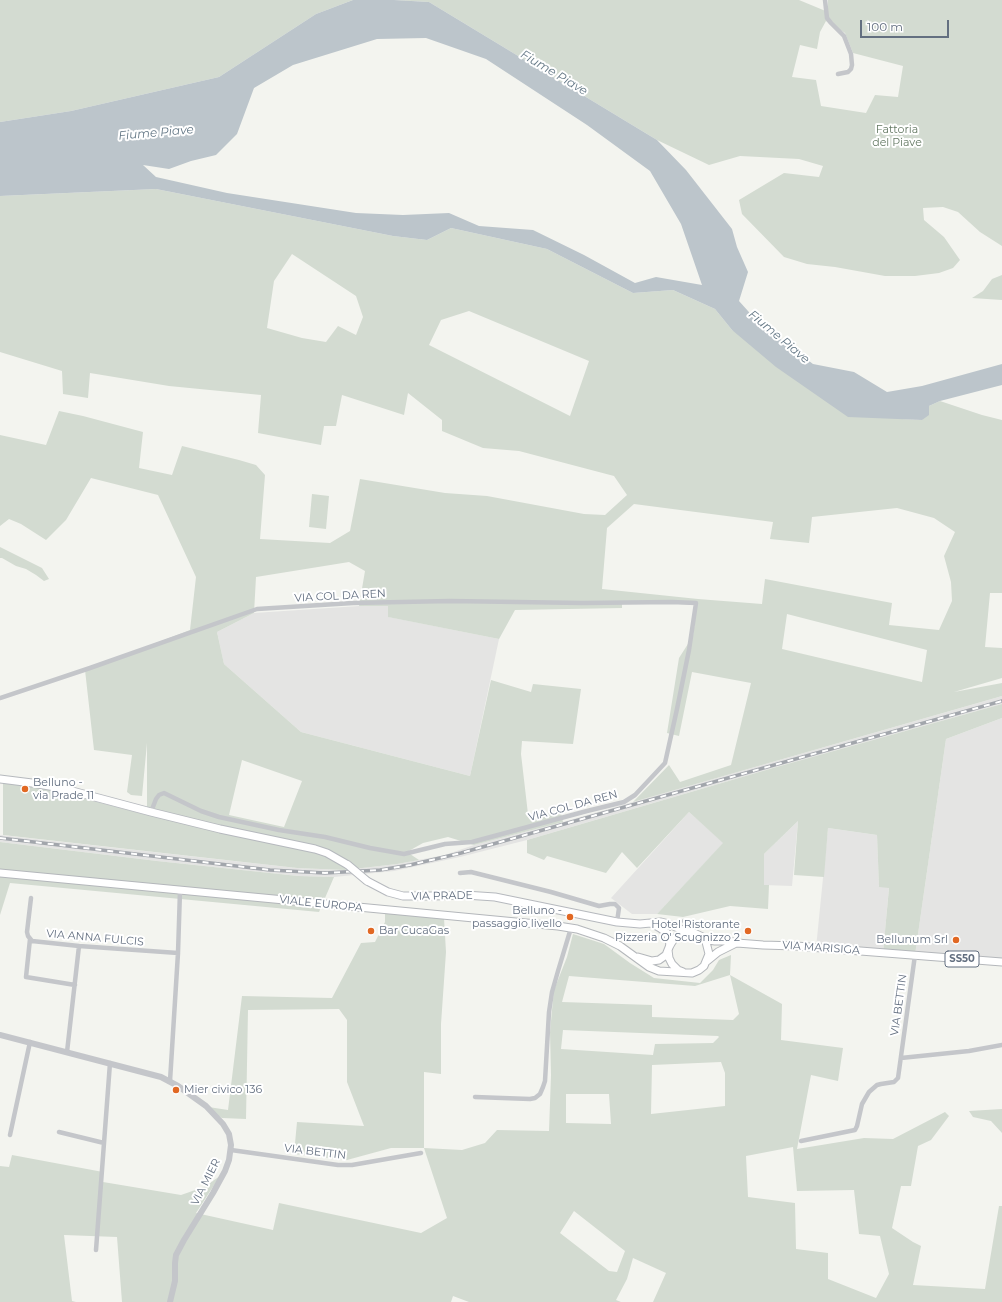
<!DOCTYPE html>
<html>
<head>
<meta charset="utf-8">
<style>
  body { margin:0 }
  #map { position:relative; width:1002px; height:1302px; overflow:hidden; background:#f3f4ef; font-family:Montserrat,sans-serif }
  canvas { display:block }
  .scale { position:absolute; left:860px; top:20px; width:89px; height:18px; box-sizing:border-box; border:2px solid #636f80; border-top:0; padding-left:5px; font-size:12px; line-height:14px; white-space:nowrap; color:#636f80; -webkit-text-stroke:3px #fff; paint-order:stroke }
</style>
</head>
<body>
<div id="map">
<canvas width="1002" height="1302"></canvas>
<div class="scale">100 m</div>
</div>
<script>
const ctx = document.querySelector('canvas').getContext('2d');
ctx.lineJoin = 'round';
function fillPath(path, color) { ctx.fillStyle = color; ctx.fill(path, 'evenodd'); }
const toPath = rows => new Path2D(rows.map(r => 'M' + r).join(''));
function strokePath(path, color, width, dash) { ctx.strokeStyle = color; ctx.lineWidth = width; ctx.lineCap = dash ? 'butt' : 'round'; ctx.setLineDash(dash || []); ctx.stroke(path); }
function label(font, color, halo, rows, align = 'center') {
  ctx.font = font + ' Montserrat,sans-serif'; ctx.lineWidth = 4; ctx.setLineDash([]); ctx.textBaseline = 'middle'; ctx.strokeStyle = halo; ctx.fillStyle = color; for (const [text, x, y, turn = 0] of rows) {
    ctx.save(); ctx.translate(x, y); ctx.rotate((+turn || 0) * Math.PI / 180); ctx.textAlign = isNaN(turn) ? turn : align; if (halo) ctx.strokeText(text, 0, 0); ctx.fillText(text, 0, 0); ctx.restore();
  }
}
fillPath(toPath([
  [359,606,388,606,389,617,499,639,470,776,301,732,224,664,217,632,254,613],
  [1002,696,1002,704,773,768,527,840,460,857,394,871,334,877,298,876,157,861,0,842,0,835,297,868,345,870,397,864,445,855,474,845,563,822],
  [1002,718,1002,962,915,955,946,739],
  [689,812,724,843,657,914,632,914,611,898],
  [798,821,792,886,764,885,764,854],
  [828,828,877,835,879,887,889,887,883,953,816,948]
]), '#e4e4e3');
fillPath(toPath([
  [0,0,353,0,316,14,219,77,71,111,0,122],
  [394,0,799,0,828,12,828,0,1002,0,1002,246,980,232,958,212,943,207,923,208,924,220,944,237,960,260,953,268,939,273,915,276,885,276,835,267,807,264,784,257,742,214,739,200,784,173,819,177,823,166,799,159,740,156,709,165,657,140,429,2],
  [826,21,845,33,853,53,903,66,898,97,875,95,866,113,821,106,816,80,792,77,800,45,817,49,820,32],
  [156,189,393,236,427,240,451,228,547,249,633,293,673,290,715,309,732,330,902,419,922,420,929,406,940,401,982,415,1002,420,1002,593,990,593,985,647,1002,648,1002,678,954,692,1002,683,1002,696,633,802,669,765,680,782,731,765,751,683,692,672,679,736,667,733,679,658,693,636,697,605,622,601,622,608,515,610,499,639,388,617,388,606,359,606,365,571,349,562,256,577,254,613,217,632,224,664,301,732,470,776,491,680,531,692,533,684,581,689,573,744,522,741,521,754,528,814,561,812,563,822,474,845,448,837,423,843,407,852,419,860,397,864,345,870,297,868,3,835,3,782,51,790,147,815,147,743,142,796,131,795,127,792,132,755,94,750,85,670,190,630,196,577,158,495,91,478,66,520,46,540,21,524,9,519,0,526,0,435,46,445,59,411,83,416,143,432,139,468,172,475,182,446,239,460,256,465,265,475,260,539,330,543,350,531,360,479,445,493,487,496,584,514,605,515,627,495,614,476,519,451,483,448,442,431,442,420,408,393,404,415,342,395,336,426,324,426,321,445,258,433,261,395,169,386,90,373,88,398,63,394,62,371,0,352,0,196],
  [292,254,356,296,363,317,356,335,338,326,326,342,302,338,267,328,274,281],
  [469,311,589,361,570,416,429,345,441,320],
  [634,504,773,522,770,539,809,543,812,517,897,508,934,518,955,532,944,556,951,582,952,601,939,630,889,625,892,603,765,579,762,604,698,599,602,589,607,528],
  [787,614,927,650,922,682,782,649],
  [242,760,302,781,284,827,229,815],
  [1002,275,1002,300,972,298,983,291,992,279],
  [312,494,329,496,326,529,309,527],
  [0,547,42,568,49,579,44,581,36,575,26,569,16,566,2,558,0,558],
  [1002,704,1002,718,946,739,915,955,883,953,889,888,879,887,877,835,828,828,824,877,794,875,798,821,764,854,764,885,769,885,768,909,730,906,683,917,657,914,723,843,689,812,637,868,622,852,606,873,547,856,544,860,527,853,527,840,773,768],
  [0,842,157,861,298,876,334,877,319,912,10,883,0,915],
  [385,912,444,918,446,952,441,1024,441,1074,424,1072,424,1148,462,1150,485,1143,497,1130,549,1131,551,1075,550,1032,552,1010,554,990,567,957,573,934,604,944,630,963,654,978,700,983,713,970,719,960,731,955,730,975,782,1004,781,1040,843,1048,838,1081,811,1075,797,1149,864,1138,893,1139,945,1112,949,1116,931,1140,918,1146,911,1186,901,1186,892,1228,913,1242,921,1246,913,1285,985,1289,999,1206,1002,1206,1002,1302,653,1302,666,1273,633,1258,627,1279,616,1300,621,1302,469,1302,453,1296,451,1302,122,1302,117,1237,64,1235,72,1301,76,1302,0,1302,0,1166,9,1167,12,1155,103,1172,103,1182,181,1195,204,1187,220,1176,196,1213,273,1230,279,1203,421,1233,447,1218,424,1148,391,1148,347,1160,294,1154,297,1122,364,1126,347,1082,347,1020,339,1009,248,1010,246,1119,222,1118,202,1106,228,1110,242,996,332,998,361,943,375,942,385,922],
  [730,975,739,1014,733,1020,652,1017,652,1005,562,1002,569,976,695,986],
  [563,1030,718,1036,719,1037,713,1043,655,1044,653,1055,561,1049],
  [721,1062,725,1073,725,1106,651,1114,652,1065],
  [609,1094,611,1124,566,1123,566,1094],
  [793,1147,797,1191,854,1190,859,1234,880,1236,889,1274,876,1298,828,1279,828,1253,796,1249,795,1203,748,1197,746,1156],
  [574,1211,625,1251,617,1272,609,1271,560,1233],
  [1002,1109,1002,1133,991,1121,973,1117,969,1111]
]), '#d3dbd1');
fillPath(toPath([
  [353,0,394,0,429,2,657,140,686,170,732,229,737,247,748,272,739,301,757,321,813,364,854,372,887,392,922,386,1002,364,1002,385,940,401,929,406,929,415,922,420,848,417,776,367,732,330,715,309,673,290,633,293,547,249,451,228,427,240,393,236,156,189,0,196,0,122,71,111,219,77,316,14],
  [426,38,486,59,587,125,650,171,681,224,702,285,656,277,635,283,584,255,533,230,479,226,449,213,403,215,356,213,227,193,156,177,143,165,169,169,191,161,216,155,237,134,254,88,293,65,377,39]
]), '#bcc5cb');
const secondary = toPath([
  [0,779,32,783,61,788,151,812,220,829,315,849,327,853,348,865],
  [367,881,388,892,403,896,433,896,465,895,495,897,617,922,640,924,661,922,669,924,687,932],
  [651,923,660,928,667,933,669,939,670,945]
]);
const primary = toPath([
  [0,873,558,926,577,929,604,938,620,946,649,967,659,971,692,973,699,970,704,966,709,954,706,942,703,938],
  [638,957,652,961,659,960,666,955,668,950],
  [707,961,718,952,736,943],
  [683,972,678,970,672,964,669,958,668,950,670,945,674,939,680,934,689,932,694,933,709,940,715,941,729,941,737,943,763,945,796,946,1002,962]
]);
strokePath(secondary, '#b6b9be', 9);
strokePath(primary, '#b4b7bb', 9);
strokePath(toPath([
  [825,0,827,18,831,23,844,36,851,54,852,65,851,69,848,72,838,74],
  [0,698,90,668,257,609,353,603,450,601,583,603,672,602,696,603,689,650,677,709,665,763,635,795,624,802,587,811,472,842,445,844,404,854,370,848,325,837,279,830,219,817,201,811,164,793,159,795,156,799,151,812],
  [460,873,471,872,551,892,599,906,610,904,615,904,619,908,617,922],
  [31,898,27,932,28,936,32,941,79,946,178,953],
  [684,921,690,924,689,932],
  [30,939,26,977,75,985],
  [67,1052,79,946],
  [901,1058,969,1051,1002,1045],
  [170,1081,178,953,180,891],
  [475,1097,530,1099,535,1098,540,1094,543,1087,545,1081,549,1012,552,992,558,971,571,928],
  [59,1132,104,1143],
  [10,1135,30,1042],
  [801,1141,855,1130,857,1126,862,1104,869,1092,877,1085,881,1084,894,1082,898,1078,915,955],
  [231,1150,338,1165,352,1165,421,1153],
  [96,1250,110,1063]
]), '#c4c6ca', 4.5);
strokePath(toPath([
  [0,1035,161,1077,178,1086,206,1106,223,1124,229,1134,231,1145,229,1160,225,1171,213,1193,184,1240,176,1255,175,1263,175,1281,170,1302]
]), '#c4c6ca', 6);
strokePath(secondary, '#fff', 7);
strokePath(primary, '#fff', 7);
const rail = toPath([
  [0,838,270,870,325,873,380,870,410,865,461,853,1002,701]
]);
strokePath(rail, '#a2a6ac', 3.5);
strokePath(rail, '#fff', 2, [6]);
const secondaryBridge = toPath([
  [348,865,367,881]
]);
strokePath(secondaryBridge, '#b6b9be', 9, []);
strokePath(secondaryBridge, '#fff', 7);
for (const [x, y, r, color] of [
  [25,789,4,"#e16823"],
  [570,917,4,"#e16823"],
  [371,931,4,"#e16823"],
  [748,931,4,"#e16823"],
  [956,940,4,"#e16823"],
  [176,1090,4,"#e16823"]
]) { const dot = new Path2D(); dot.arc(x, y, r, 0, 2 * Math.PI); ctx.fillStyle = color; ctx.fill(dot); strokePath(dot, '#fff', 1.5); }
for (const [x, y, w] of [
  [962,959,34]
]) { const box = new Path2D(); box.roundRect(x - w / 2, y - 8, w, 16, 3); ctx.fillStyle = '#fff'; ctx.fill(box); strokePath(box, '#636f80', 1); }
label('bold 10px', '#636f80', null, [
  ["SS50",962,959]
]);
label('11px', '#637862', '#fff', [
  ["Fattoria",897,130],
  ["del Piave",897,143]
]);
label('11px', '#636f80', '#fff', [
  ["VIA COL DA REN",340,596,-3],
  ["VIA COL DA REN",573,806,-15],
  ["VIA PRADE",442,896,-1],
  ["VIALE EUROPA",321,904,6],
  ["VIA ANNA FULCIS",95,938,5],
  ["VIA MARISIGA",821,948,4],
  ["VIA BETTIN",899,1005,-82],
  ["VIA BETTIN",315,1152,7],
  ["VIA MIER",206,1182,-63]
]);
label('11px', '#636f80', '#fff', [
  ["Belluno -",33,783],
  ["via Prade 11",33,796],
  ["Belluno -",562,911,"right"],
  ["passaggio livello",562,924,"right"],
  ["Hotel Ristorante",740,925,"right"],
  ["Pizzeria O' Scugnizzo 2",740,938,"right"],
  ["Bar CucaGas",379,931],
  ["Bellunum Srl",948,940,"right"],
  ["Mier civico 136",184,1090]
], 'left');
label('italic 12px', '#637785', '#fff', [
  ["Fiume Piave",554,73,31],
  ["Fiume Piave",156,133,-5],
  ["Fiume Piave",779,337,40]
]);
</script>
</body>
</html>
